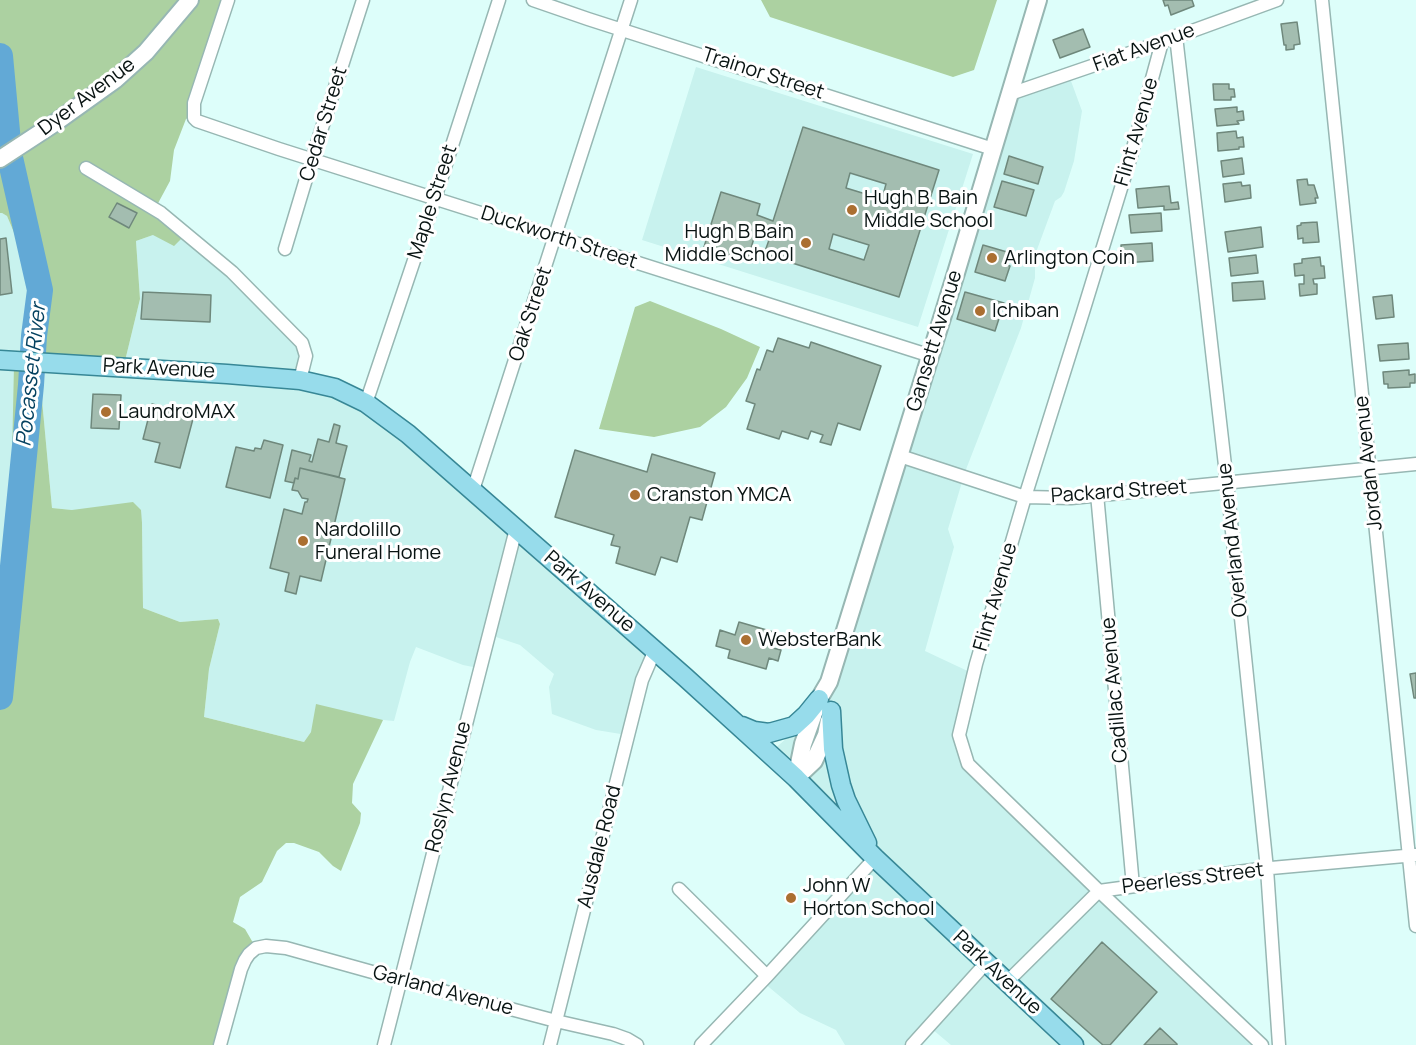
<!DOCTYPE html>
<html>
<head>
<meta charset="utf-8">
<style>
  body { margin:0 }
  canvas { display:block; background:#ddfefa }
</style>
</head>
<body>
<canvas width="1416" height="1045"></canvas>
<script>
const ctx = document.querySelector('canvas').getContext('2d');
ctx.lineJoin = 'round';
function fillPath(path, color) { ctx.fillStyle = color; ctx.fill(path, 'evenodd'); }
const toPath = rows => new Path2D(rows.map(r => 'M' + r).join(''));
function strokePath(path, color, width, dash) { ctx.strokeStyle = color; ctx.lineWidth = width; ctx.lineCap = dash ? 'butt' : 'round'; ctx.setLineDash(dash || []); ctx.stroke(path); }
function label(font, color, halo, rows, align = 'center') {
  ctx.font = font + ' Manrope,sans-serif'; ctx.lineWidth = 6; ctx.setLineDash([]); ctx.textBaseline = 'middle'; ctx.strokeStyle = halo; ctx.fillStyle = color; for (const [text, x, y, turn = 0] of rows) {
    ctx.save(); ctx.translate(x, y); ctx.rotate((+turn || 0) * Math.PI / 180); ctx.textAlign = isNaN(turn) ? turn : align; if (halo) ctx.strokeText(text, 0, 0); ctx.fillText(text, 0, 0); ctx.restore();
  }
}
fillPath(toPath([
  [696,67,973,154,918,327,642,240],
  [1067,75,1071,81,1082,111,1074,161,1064,192,1061,197,1055,201,1035,255,1035,278,1021,328,965,472,948,529,954,547,925,651,974,674,959,735,968,764,1265,1045,951,1045,932,1029,914,1045,845,1045,836,1030,800,1013,764,983,877,862,765,757,787,738,819,707,1010,96],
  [0,213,2,213,7,216,32,274,50,295,38,321,24,334,10,549,0,635],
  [185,233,302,342,302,379,380,411,649,649,627,735,596,730,552,714,549,687,554,674,520,645,490,635,478,668,463,665,416,647,410,662,394,721,383,720,311,732,304,742,204,717,209,669,220,624,218,619,180,622,143,608,142,523,72,510,52,508,42,400,44,371,124,365,140,299,136,241,153,235]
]), '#c8f2ee');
fillPath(toPath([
  [0,0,229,0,194,114,186,119,174,150,170,181,156,207,183,237,174,246,153,235,136,241,140,299,124,365,44,371,42,400,52,508,72,510,133,502,141,510,142,523,143,608,180,622,218,619,220,624,209,669,204,717,304,742,311,732,316,704,383,720,353,784,352,803,361,813,360,823,341,871,333,866,319,852,294,843,286,843,277,851,262,882,240,897,233,922,245,929,256,948,247,956,221,1045,0,1045,0,635,10,549,14,365,23,363,25,327,38,321,45,304,37,298,21,249,7,216,2,213,0,213,0,164,28,144,7,116,8,107,3,93,0,91],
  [761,0,997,0,974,70,953,77,770,17],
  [650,301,721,329,760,347,747,378,726,407,700,427,654,437,599,429,635,307]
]), '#acd1a1');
strokePath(toPath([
  [0,56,9,153,40,290,34,336,31,385,0,697]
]), '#62a9d6', 26);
const building = toPath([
  [1163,0,1192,0,1194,6,1171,15,1168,5,1165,6,1163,0],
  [1297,22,1300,44,1294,45,1294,49,1286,50,1286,45,1284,45,1281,24,1297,22],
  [1083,29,1090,47,1060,58,1053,40,1083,29],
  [1213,84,1229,84,1229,89,1234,89,1235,97,1231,97,1231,100,1214,100,1213,84],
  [1237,107,1237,112,1243,111,1244,120,1237,121,1239,124,1217,126,1215,109,1237,107],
  [803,127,939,170,899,297,764,254,769,240,755,235,747,261,704,247,721,192,760,204,757,215,773,221,803,127],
  [850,173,886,184,882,199,846,188,850,173],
  [833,234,869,245,864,260,829,249,833,234],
  [1236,131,1237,138,1243,137,1244,147,1239,147,1239,149,1218,151,1217,133,1236,131],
  [1009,156,1043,167,1038,184,1004,174,1009,156],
  [1242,158,1244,174,1223,177,1221,161,1242,158],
  [1307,179,1308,185,1314,185,1318,198,1315,198,1316,203,1300,205,1297,180,1307,179],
  [1002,181,1034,190,1026,216,994,207,1002,181],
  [1241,182,1242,186,1250,185,1251,198,1225,202,1223,184,1241,182],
  [1169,186,1171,203,1178,202,1179,209,1164,210,1164,206,1138,208,1136,189,1169,186],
  [117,203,137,213,129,228,109,217,117,203],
  [1161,213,1162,231,1131,233,1129,215,1161,213],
  [1317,222,1319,242,1303,243,1303,238,1298,239,1297,226,1301,225,1301,223,1317,222],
  [1261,227,1263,247,1228,252,1225,232,1261,227],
  [6,238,12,293,0,295,0,239,6,238],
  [1152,243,1153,261,1122,263,1121,245,1152,243],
  [983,245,1007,252,1003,264,1010,266,1005,281,975,272,983,245],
  [1256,255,1258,273,1231,276,1229,258,1256,255],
  [1320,257,1321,266,1324,266,1325,278,1313,279,1314,284,1317,284,1317,294,1300,296,1299,284,1304,284,1304,275,1295,276,1294,264,1302,263,1302,259,1320,257],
  [1263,281,1265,299,1233,301,1232,283,1263,281],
  [143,292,211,295,210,322,141,319,143,292],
  [965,292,1004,303,995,331,957,319,965,292],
  [1392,295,1394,317,1376,319,1373,297,1392,295],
  [778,338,809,348,811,342,881,366,860,430,838,423,831,445,820,442,823,435,811,431,808,439,782,431,779,439,747,429,755,404,746,401,757,369,760,370,767,350,773,352,778,338],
  [1408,343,1409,359,1380,361,1378,345,1408,343],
  [1409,370,1409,375,1415,374,1415,383,1410,383,1410,387,1388,388,1388,384,1384,384,1383,372,1409,370],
  [93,394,121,395,119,429,91,428,93,394],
  [152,404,194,415,180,468,155,462,160,443,143,439,152,404],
  [334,424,340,426,336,443,347,446,339,477,300,468,298,479,295,478,294,483,285,481,292,450,311,455,309,461,312,462,318,439,329,442,334,424],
  [264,440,283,445,270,498,226,487,236,447,254,451,255,448,261,449,264,440],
  [575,450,647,472,652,454,715,473,702,520,690,517,677,562,661,557,655,575,616,563,620,547,611,545,614,535,555,517,575,450],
  [300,468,345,479,321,581,300,576,296,594,285,591,289,573,270,568,284,509,302,514,305,502,307,502,308,499,302,498,298,491,292,490,295,478,298,479,300,468],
  [739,622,777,633,773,648,781,650,778,661,769,658,766,669,728,658,730,650,716,646,720,630,735,635,739,622],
  [1416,673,1416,698,1414,698,1410,674,1416,673],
  [1102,942,1157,992,1110,1045,1103,1045,1051,999,1102,942],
  [1160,1028,1177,1044,1177,1045,1144,1045,1160,1028]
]);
fillPath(building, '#a3bdb0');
strokePath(building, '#6f887c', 1.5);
const minor = toPath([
  [228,0,194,103,194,118,197,121,279,149,931,356],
  [533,0,588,19,993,149],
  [1322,0,1416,926],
  [1176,36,1227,483,1267,869,1279,1045],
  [1162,42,1130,159,1083,312,1025,497,976,664,959,735,968,764,1099,891,1262,1045],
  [1010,94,1162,42,1277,0],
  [86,168,161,213,232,272,302,343,306,356,300,380],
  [285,249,312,159,363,0],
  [366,403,435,198,499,0],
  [900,456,1025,497,1071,498,1416,464],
  [473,490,631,0],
  [1097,494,1133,886],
  [679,889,767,976],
  [1007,982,1099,891,1260,869,1416,855],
  [220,1045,241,969,245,960,249,954,256,948,266,946,286,948,401,980,556,1021,613,1034,627,1039,637,1045],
  [384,1045,516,529],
  [550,1045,642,680,655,650],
  [701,1045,767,976,875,858],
  [912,1045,986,963]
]);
const secondary = toPath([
  [0,159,52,125,115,80,146,52,190,0],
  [796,778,803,744,819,699,829,682,956,273,1038,0],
  [796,778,814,761,826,735,829,720]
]);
const primary = toPath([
  [0,360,227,374,300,380,335,388,366,403,408,434,685,677,796,778,875,858,1074,1045],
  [831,711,833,749,841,785,846,800,867,843],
  [742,726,754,731,769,733,794,726,806,715,819,699]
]);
strokePath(minor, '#97b7b3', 15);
strokePath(secondary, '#97b7b3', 20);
strokePath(primary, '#378796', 21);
strokePath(minor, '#fff', 12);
strokePath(secondary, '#fff', 16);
strokePath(primary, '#97dceb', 18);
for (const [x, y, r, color] of [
  [852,210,6,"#ab6f31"],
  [806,243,6,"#ab6f31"],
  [992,258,6,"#ab6f31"],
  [980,311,6,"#ab6f31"],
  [106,412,6,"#ab6f31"],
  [635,495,6,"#ab6f31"],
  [303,541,6,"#ab6f31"],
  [746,640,6,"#ab6f31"],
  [791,898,6,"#ab6f31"]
]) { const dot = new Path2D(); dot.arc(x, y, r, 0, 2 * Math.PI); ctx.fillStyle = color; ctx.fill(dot); strokePath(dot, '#fff', 2); }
label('20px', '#081312', '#fff', [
  ["Fiat Avenue",1144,48,-20],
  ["Trainor Street",763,74,18],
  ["Dyer Avenue",87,97,-37],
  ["Cedar Street",324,124,-73],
  ["Flint Avenue",1137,132,-74],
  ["Maple Street",433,202,-72],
  ["Duckworth Street",559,238,18],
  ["Oak Street",531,314,-72],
  ["Gansett Avenue",935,341,-73],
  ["Park Avenue",159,369,3],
  ["Jordan Avenue",1369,463,-96],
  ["Packard Street",1119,492,-4],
  ["Overland Avenue",1233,540,-96],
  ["Park Avenue",589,592,41],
  ["Flint Avenue",996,597,-74],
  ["Cadillac Avenue",1115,690,-95],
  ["Roslyn Avenue",449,787,-76],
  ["Ausdale Road",600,847,-76],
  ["Peerless Street",1193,879,-7],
  ["Park Avenue",997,973,43],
  ["Garland Avenue",443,991,15]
]);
label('20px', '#081312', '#fff', [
  ["Hugh B. Bain",864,198],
  ["Middle School",864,221],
  ["Hugh B Bain",794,232,"right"],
  ["Middle School",794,255,"right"],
  ["Arlington Coin",1004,258],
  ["Ichiban",992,311],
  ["LaundroMAX",118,412],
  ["Cranston YMCA",647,495],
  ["Nardolillo",315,530],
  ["Funeral Home",315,553],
  ["WebsterBank",758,640],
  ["John W",803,886],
  ["Horton School",803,909]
], 'left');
label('italic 21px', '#044160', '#fff', [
  ["Pocasset River",32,375,-84]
]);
</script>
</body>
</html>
